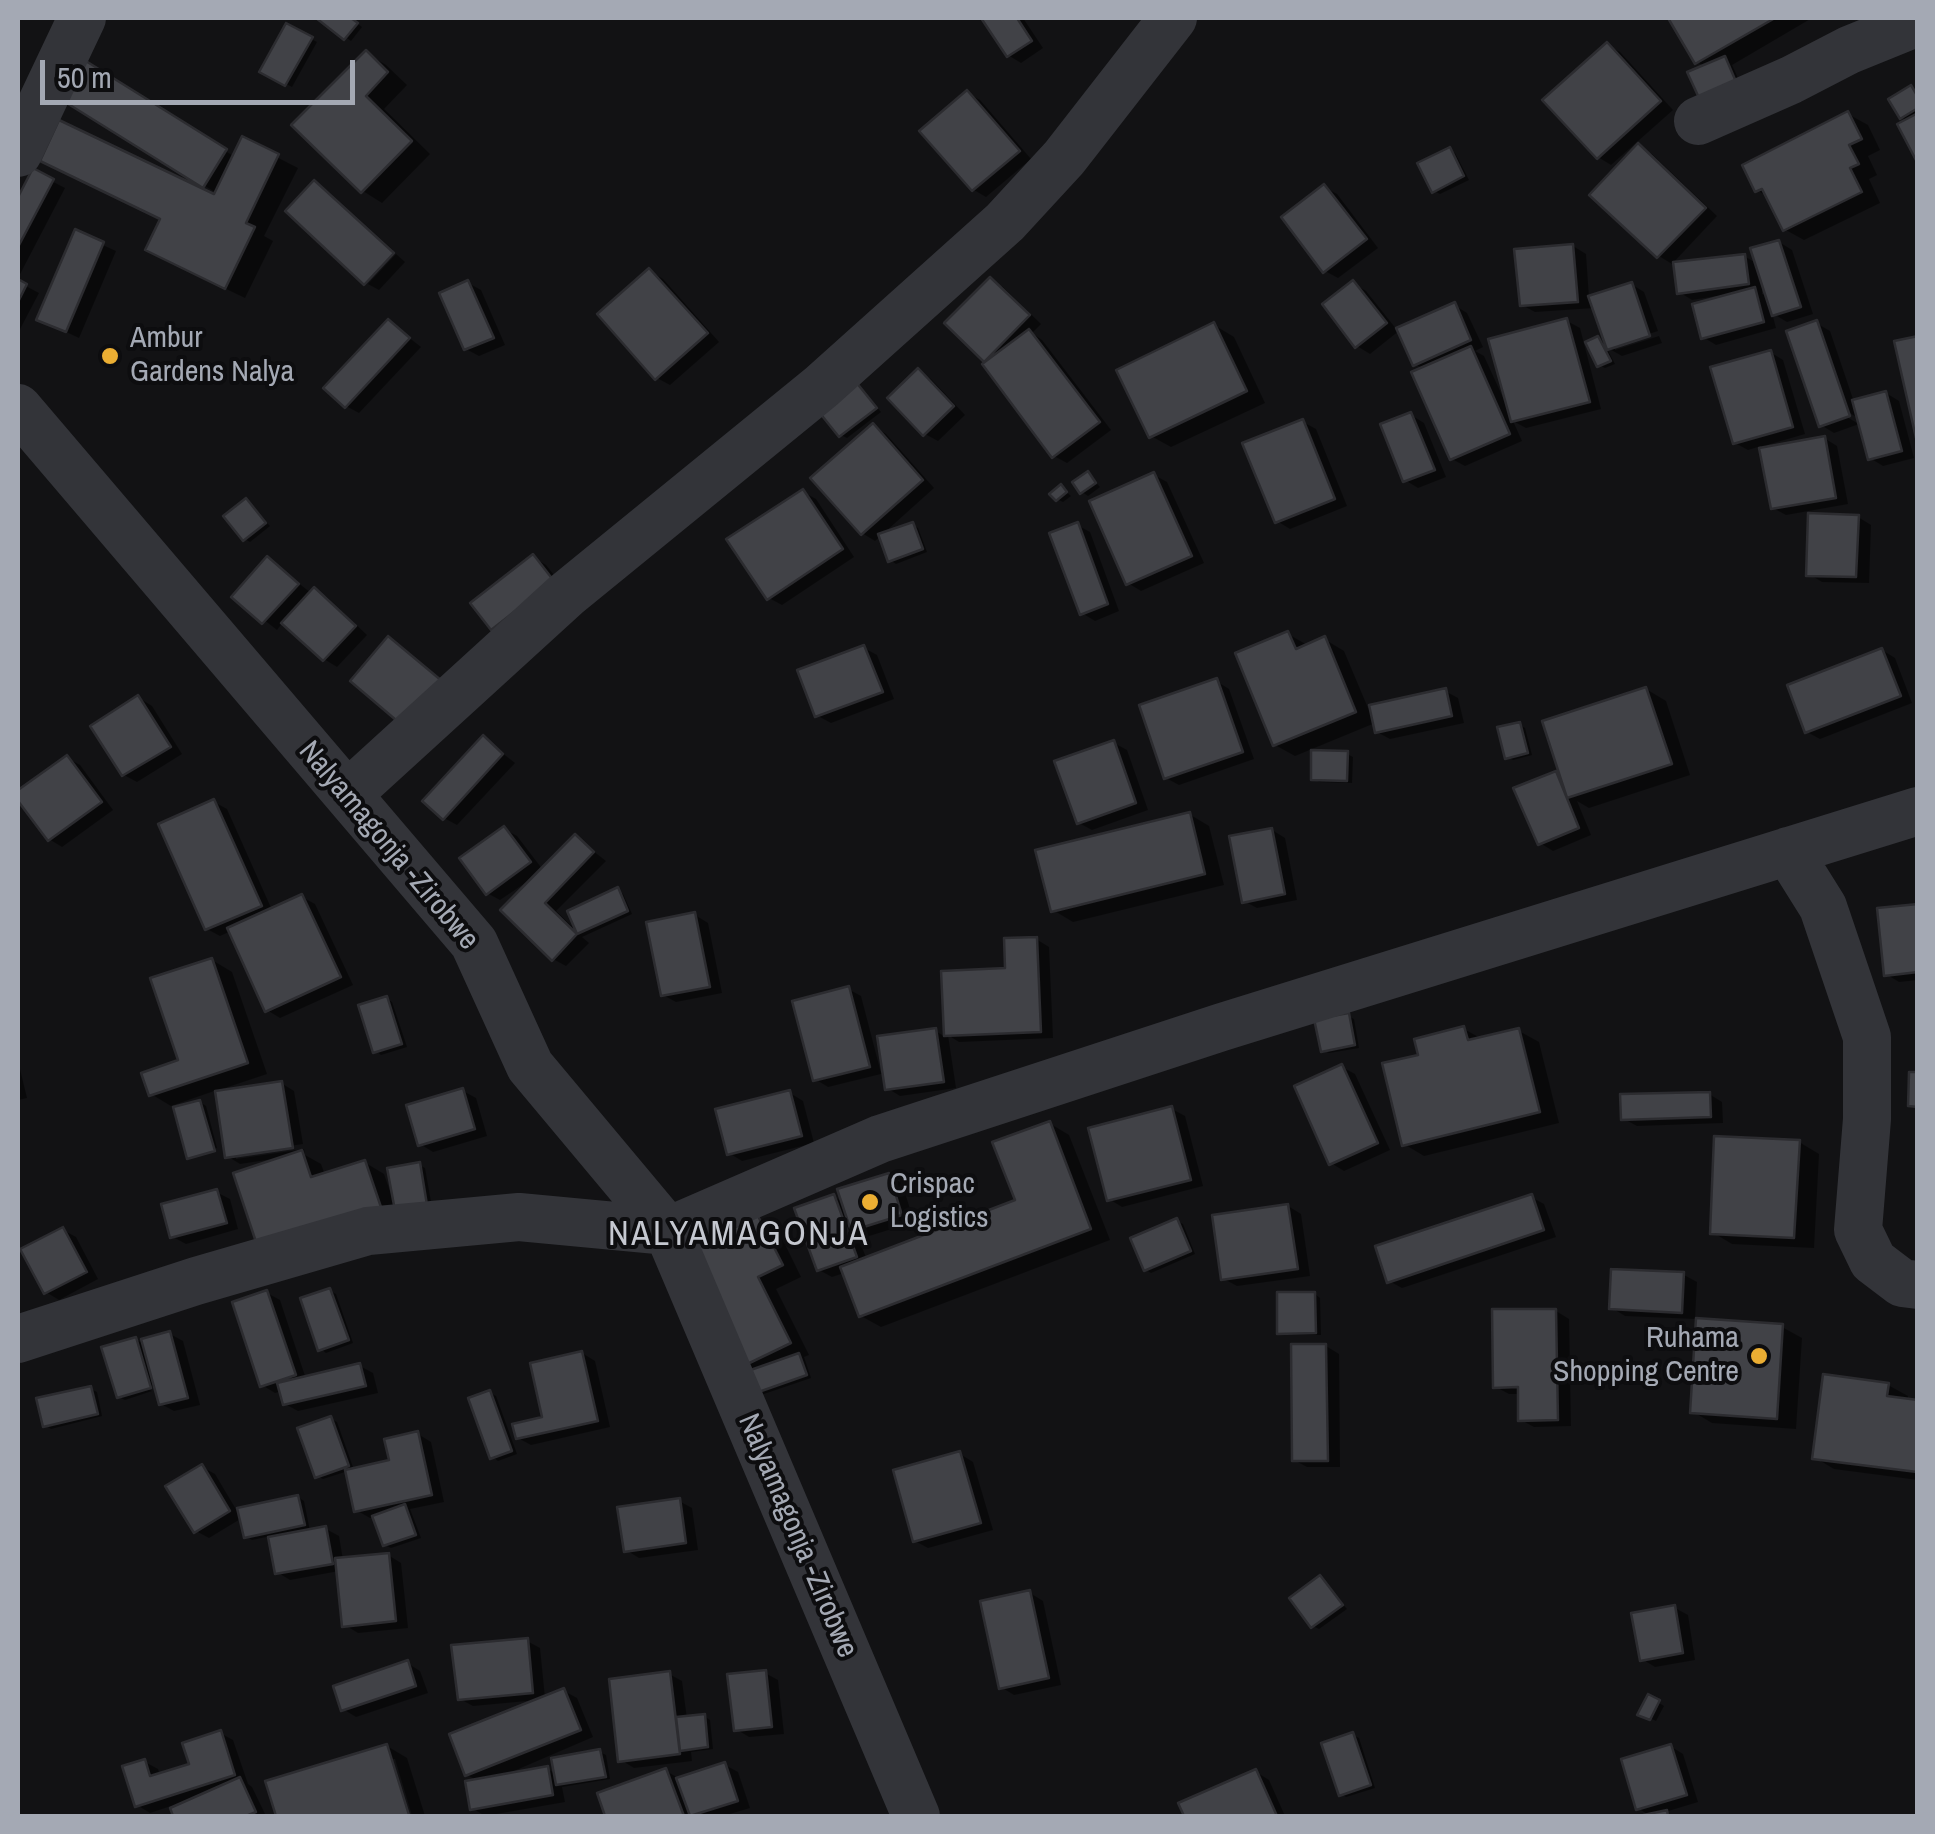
<!DOCTYPE html>
<html>
<head>
<meta charset="utf-8">
<style>
  body { margin:0 }
  #map { position:relative; width:1935px; height:1834px; overflow:hidden; background:#121214; font-family:"Archivo Narrow",sans-serif }
  canvas { display:block }
  .frame { position:absolute; inset:0; border:20px solid #a4a9b4; pointer-events:none }
  .scale { position:absolute; left:40px; top:60px; width:315px; height:45px; box-sizing:border-box; border:5px solid #a4a9b4; border-top:0; padding-left:12px; font-size:30px; line-height:35px; white-space:nowrap; color:#a4a9b4; -webkit-text-stroke:8px #0d0d0f; paint-order:stroke }
</style>
</head>
<body>
<div id="map">
<canvas width="1935" height="1834"></canvas>
<div class="frame"></div>
<div class="scale">50 m</div>
</div>
<script>
const ctx = document.querySelector('canvas').getContext('2d');
ctx.lineJoin = 'round';
function fillPath(path, color) { ctx.fillStyle = color; ctx.fill(path, 'evenodd'); }
const toPath = rows => new Path2D(rows.map(r => 'M' + r).join(''));
function strokePath(path, color, width, dash) { ctx.strokeStyle = color; ctx.lineWidth = width; ctx.lineCap = dash ? 'butt' : 'round'; ctx.setLineDash(dash || []); ctx.stroke(path); }
function label(font, color, halo, rows, align = 'center') {
  ctx.font = font + ' "Archivo Narrow",sans-serif'; ctx.lineWidth = 8; ctx.setLineDash([]); ctx.textBaseline = 'middle'; ctx.strokeStyle = halo; ctx.fillStyle = color; for (const [text, x, y, turn = 0] of rows) {
    ctx.save(); ctx.translate(x, y); ctx.rotate((+turn || 0) * Math.PI / 180); ctx.textAlign = isNaN(turn) ? turn : align; if (halo) ctx.strokeText(text, 0, 0); ctx.fillText(text, 0, 0); ctx.restore();
  }
}
fillPath(toPath([
  [320,18,350,18,362,27,351,41],
  [984,18,1023,18,1043,48,1021,63,1008,55],
  [1671,18,1812,18,1732,65,1742,87,1697,62],
  [287,26,317,42,292,87,262,71],
  [1607,45,1620,52,1673,110,1611,165,1598,157],
  [366,53,386,65,407,85,384,109,430,154,382,203,363,191,295,125],
  [93,68,235,157,243,140,298,168,264,236,273,241,245,298,168,261,218,194,52,91],
  [1911,88,1918,94,1918,159,1908,121,1901,117],
  [967,93,980,100,1031,159,986,197,974,190],
  [1848,114,1868,125,1880,150,1868,156,1877,175,1869,179,1880,203,1804,240,1784,229,1768,197,1757,190],
  [1639,146,1652,154,1717,216,1672,264,1659,256,1592,194],
  [1449,150,1455,153,1469,180,1440,194,1434,191],
  [34,172,65,188,18,278,18,202],
  [315,183,328,191,393,250,364,281],
  [1324,187,1337,194,1378,248,1338,278,1325,271],
  [76,233,116,251,79,338,39,319],
  [1779,242,1792,250,1813,314,1787,322,1772,313,1776,328,1716,345,1703,337,1717,296,1692,300,1679,292,1744,256,1758,264],
  [1762,279,1768,295,1762,294],
  [1573,246,1586,254,1589,298,1631,284,1644,292,1658,331,1615,345,1615,350,1659,336,1662,343,1622,356,1606,347,1615,364,1605,368,1599,365,1598,339,1607,344,1594,308,1535,312,1522,305],
  [396,254,405,262,379,290,368,284],
  [650,271,663,279,719,342,670,385,657,378],
  [990,280,1003,287,1041,324,1032,333,1042,340,1111,430,1067,463,1054,456,985,360],
  [18,282,39,293,18,333],
  [468,283,481,290,505,345,479,356,466,349],
  [1353,283,1366,291,1397,330,1454,305,1467,313,1483,347,1475,351,1484,356,1505,402,1567,321,1580,328,1601,409,1526,428,1513,421,1522,441,1465,466,1452,459,1424,369,1415,364,1400,330,1370,354,1357,346],
  [389,322,421,347,359,413,346,406],
  [1816,323,1830,331,1854,402,1886,393,1899,401,1914,458,1883,466,1870,458,1860,419,1841,408,1838,412,1859,424,1834,433,1821,425],
  [1214,325,1234,337,1265,403,1171,447,1151,436],
  [1770,352,1783,360,1805,434,1767,445,1768,449,1824,438,1837,446,1848,504,1786,515,1773,508,1761,446,1748,450,1735,443],
  [918,371,931,379,965,415,938,441,925,434],
  [857,385,881,412,847,438,841,435],
  [1411,415,1424,423,1446,477,1418,488,1405,480],
  [1303,422,1316,429,1347,506,1290,529,1277,521],
  [873,426,886,434,934,488,875,541,862,533],
  [1088,474,1100,487,1088,496,1082,492],
  [1154,475,1167,482,1204,563,1141,591,1128,583],
  [1061,487,1071,496,1063,502,1057,499],
  [803,492,816,499,854,557,782,605,769,598],
  [246,501,270,526,250,542,245,539],
  [1858,517,1871,525,1869,583,1822,582,1809,574],
  [913,525,918,528,927,552,896,564,890,560],
  [1077,525,1090,532,1119,611,1095,621,1082,613],
  [533,557,546,565,565,589,506,635,493,628],
  [268,559,311,593,314,590,327,597,367,635,337,667,324,659,283,622,277,630,235,597],
  [1288,634,1309,646,1324,639,1344,651,1368,708,1445,691,1458,698,1464,723,1390,739,1377,732,1375,723,1295,756,1275,745],
  [864,648,877,655,894,699,831,723,818,716],
  [1882,650,1895,658,1912,703,1820,739,1807,732],
  [1216,681,1229,689,1254,759,1179,785,1166,778],
  [1646,689,1666,701,1690,775,1589,808,1577,801,1591,835,1553,851,1540,843,1556,774,1563,778],
  [139,698,152,706,182,754,137,782,124,775],
  [1520,725,1525,728,1532,755,1513,760,1508,757],
  [483,738,515,763,457,825,444,818],
  [1114,743,1127,750,1148,810,1092,830,1079,823],
  [1347,754,1353,757,1352,783,1319,782,1313,779],
  [67,758,80,765,113,810,62,847,49,839,18,793],
  [214,802,227,809,272,910,302,897,315,904,353,985,280,1018,267,1010,231,931,220,936,207,929],
  [1189,814,1209,826,1224,885,1073,922,1053,910],
  [504,829,517,836,543,870,575,837,606,861,556,911,579,933,570,912,617,890,623,894,632,914,582,937,589,943,566,966,553,959,531,879,500,900,487,893],
  [1272,830,1285,838,1297,900,1257,908,1244,901],
  [1918,907,1918,980,1899,982,1886,974],
  [695,915,708,923,722,993,676,1002,663,995],
  [1036,939,1049,947,1053,1038,959,1042,948,1035,956,1088,900,1096,887,1088,885,1073,828,1087,815,1079,848,989,861,996,881,1073,885,1072,935,1031,946,1037,943,973,1007,970],
  [212,960,232,972,267,1074,219,1090,220,1093,281,1083,294,1091,303,1144,236,1154,236,1159,304,1149,305,1155,321,1164,325,1175,364,1162,384,1174,391,1194,419,1165,425,1168,433,1213,262,1252,273,1159,240,1164,227,1156,217,1090,171,1106,151,1094,182,1062],
  [387,999,392,1002,407,1047,381,1055,376,1051],
  [1348,1016,1354,1019,1359,1048,1329,1053,1323,1050],
  [1464,1029,1482,1039,1519,1031,1539,1042,1559,1123,1424,1156,1404,1144,1421,1056],
  [18,1061,27,1098,18,1100],
  [1342,1067,1355,1074,1390,1150,1344,1171,1331,1163],
  [463,1091,476,1098,487,1136,433,1152,420,1144],
  [790,1093,803,1101,814,1143,742,1161,729,1153],
  [1709,1094,1722,1102,1723,1123,1637,1126,1624,1119],
  [200,1102,206,1106,217,1148,191,1158],
  [1172,1109,1185,1116,1203,1186,1122,1207,1109,1199],
  [1049,1123,1069,1135,1110,1240,881,1327,861,1316,844,1273,832,1277,819,1270,834,1197,845,1203,889,1176,902,1183,914,1222,866,1237,856,1232,867,1260,1019,1202],
  [1799,1142,1819,1154,1814,1248,1732,1244,1712,1232],
  [216,1192,230,1199,238,1229,186,1244,173,1237],
  [1531,1197,1544,1204,1556,1237,1402,1288,1389,1281],
  [1288,1206,1301,1214,1310,1276,1237,1286,1224,1279],
  [758,1219,778,1230,801,1277,776,1289,809,1355,804,1357,811,1378,758,1396,739,1367],
  [1177,1221,1183,1224,1195,1254,1151,1273,1146,1270],
  [63,1230,76,1237,98,1279,59,1300,46,1292],
  [1684,1275,1697,1282,1695,1319,1625,1316,1612,1308],
  [330,1291,336,1294,353,1343,326,1353,321,1349],
  [267,1293,280,1300,306,1379,360,1366,373,1373,378,1393,298,1411,285,1404,282,1391,275,1393,262,1385],
  [1315,1294,1320,1298,1321,1335,1286,1335,1280,1332],
  [1556,1311,1569,1319,1571,1426,1534,1427,1521,1420,1520,1394,1509,1394,1496,1387],
  [1782,1327,1802,1338,1796,1429,1712,1423,1692,1411],
  [170,1334,183,1341,200,1405,174,1411,161,1404,157,1389,141,1379,139,1384,152,1391,125,1400,119,1397,135,1339,146,1345],
  [1326,1346,1339,1354,1340,1467,1307,1467,1294,1460],
  [582,1353,595,1361,610,1427,531,1445,518,1438,545,1419],
  [1888,1385,1908,1396,1907,1401,1918,1402,1918,1480,1834,1469,1814,1457],
  [91,1389,97,1392,102,1416,51,1429,45,1425],
  [490,1393,496,1396,517,1454,498,1461,493,1457],
  [331,1419,337,1422,354,1470,392,1462,418,1434,431,1442,444,1502,410,1509,421,1538,391,1548,385,1545,375,1517,370,1518,356,1510,348,1471,323,1479,317,1476],
  [960,1454,973,1462,993,1530,928,1548,915,1541],
  [202,1467,215,1474,237,1511,298,1497,304,1501,310,1531,326,1529,339,1536,343,1560,388,1555,401,1563,408,1628,358,1633,345,1625,339,1571,290,1580,277,1572,271,1536,252,1540,247,1537,242,1518,209,1538,196,1531],
  [679,1501,692,1508,698,1550,639,1558,626,1550],
  [1320,1578,1347,1609,1319,1629,1313,1626],
  [1030,1593,1043,1601,1061,1685,1014,1695,1001,1687],
  [1675,1608,1688,1615,1695,1660,1655,1667,1642,1659],
  [527,1641,540,1648,545,1698,564,1691,577,1698,593,1737,500,1777,547,1769,557,1774,600,1752,606,1755,610,1779,562,1787,565,1802,485,1816,472,1808,478,1781,467,1775,538,1700,473,1706,460,1699],
  [407,1663,420,1671,428,1693,356,1717,343,1709],
  [765,1673,778,1680,784,1734,749,1737,736,1729],
  [669,1674,682,1681,687,1719,704,1716,710,1720,713,1749,691,1752,692,1761,634,1768,621,1760],
  [1649,1697,1664,1706,1656,1721,1641,1714],
  [220,1733,233,1740,248,1784,252,1787,266,1816,176,1816,171,1806,150,1813,137,1805,145,1762,158,1769,160,1776,192,1765],
  [1353,1735,1359,1738,1375,1788,1346,1797,1341,1794],
  [387,1746,407,1758,425,1816,412,1816,395,1759,389,1759,407,1816,279,1816,269,1782],
  [1670,1746,1683,1754,1698,1802,1665,1812,1673,1816,1650,1816,1638,1808],
  [725,1765,738,1772,750,1808,723,1816,608,1816,600,1794,666,1771,680,1779],
  [1256,1772,1269,1780,1285,1816,1186,1816,1181,1805]
]), '#0007');
const building = toPath([
  [316,18,351,18,358,23,344,40,316,18],
  [981,18,1017,18,1032,41,1007,57,981,18],
  [1668,18,1775,18,1695,64,1668,18],
  [286,23,313,37,285,86,259,72,286,23],
  [1607,42,1661,101,1597,159,1542,100,1607,42],
  [366,50,388,72,366,96,412,141,361,193,291,125,366,50],
  [73,53,227,149,203,188,49,92,73,53],
  [1725,56,1737,84,1700,100,1687,72,1725,56],
  [1911,85,1918,97,1918,108,1900,119,1888,99,1911,85],
  [967,90,1020,151,972,191,919,131,967,90],
  [1848,111,1862,139,1849,145,1859,164,1850,168,1862,192,1783,231,1762,189,1755,192,1742,165,1848,111],
  [1918,113,1918,164,1897,124,1918,113],
  [59,120,214,194,242,136,279,154,246,223,255,227,225,289,145,250,160,219,40,161,59,120],
  [1638,143,1706,208,1657,258,1589,195,1638,143],
  [1450,147,1464,176,1432,193,1417,163,1450,147],
  [33,168,54,179,18,247,18,197,33,168],
  [314,180,394,253,364,285,285,211,314,180],
  [1324,184,1367,239,1323,273,1281,217,1324,184],
  [75,229,104,242,66,332,36,320,75,229],
  [1779,240,1801,307,1772,316,1750,248,1779,240],
  [1573,244,1578,302,1520,306,1514,249,1573,244],
  [1745,254,1749,284,1677,294,1673,262,1745,254],
  [649,268,708,333,655,380,597,314,649,268],
  [990,277,1030,315,984,362,944,323,990,277],
  [18,279,27,284,18,302,18,279],
  [468,280,494,338,464,350,439,293,468,280],
  [1353,280,1387,323,1355,348,1322,304,1353,280],
  [1632,282,1650,336,1607,350,1588,296,1632,282],
  [1755,287,1764,322,1701,339,1692,304,1755,287],
  [1455,302,1471,340,1413,366,1396,328,1455,302],
  [1567,318,1590,402,1511,422,1488,339,1567,318],
  [388,319,410,338,345,408,323,388,388,319],
  [1817,320,1850,416,1819,427,1786,331,1817,320],
  [1214,322,1247,391,1149,438,1116,370,1214,322],
  [1029,329,1100,422,1052,458,982,364,1029,329],
  [1598,336,1611,361,1597,367,1585,342,1598,336],
  [1918,336,1918,438,1916,438,1894,341,1918,336],
  [1471,346,1510,434,1450,460,1411,372,1471,346],
  [1771,350,1793,427,1733,444,1710,367,1771,350],
  [918,368,954,406,923,436,887,398,918,368],
  [856,382,877,408,839,437,819,412,856,382],
  [1886,391,1902,451,1868,460,1852,400,1886,391],
  [1411,412,1435,470,1403,482,1380,424,1411,412],
  [1303,419,1335,499,1275,523,1242,443,1303,419],
  [873,423,923,480,861,535,810,478,873,423],
  [1825,436,1836,498,1771,509,1759,448,1825,436],
  [1088,471,1096,483,1080,494,1072,482,1088,471],
  [1154,472,1192,556,1126,585,1089,501,1154,472],
  [1061,484,1067,492,1056,501,1049,494,1061,484],
  [803,489,843,549,767,600,726,539,803,489],
  [246,498,266,523,243,541,223,516,246,498],
  [1808,513,1859,515,1856,577,1806,576,1808,513],
  [913,522,923,549,888,562,878,534,913,522],
  [1078,522,1108,604,1080,615,1049,533,1078,522],
  [533,554,554,581,491,630,470,603,533,554],
  [267,556,299,584,262,624,231,597,267,556],
  [314,587,356,626,323,661,281,623,314,587],
  [1288,631,1296,649,1325,636,1356,712,1273,746,1235,653,1288,631],
  [388,636,442,681,403,726,350,681,388,636],
  [864,645,883,692,815,717,797,670,864,645],
  [1882,648,1901,696,1805,733,1787,685,1882,648],
  [1217,678,1243,752,1164,779,1139,705,1217,678],
  [1646,687,1672,764,1567,798,1542,721,1646,687],
  [1446,688,1452,716,1375,733,1369,705,1446,688],
  [138,695,171,747,122,776,90,726,138,695],
  [1520,722,1528,753,1505,759,1497,727,1520,722],
  [483,735,503,754,443,820,422,801,483,735],
  [1114,740,1136,803,1077,824,1054,761,1114,740],
  [1311,750,1348,751,1347,781,1311,780,1311,750],
  [67,755,102,802,48,841,18,801,18,790,67,755],
  [1556,771,1579,828,1538,845,1513,788,1556,771],
  [214,799,262,906,205,930,158,824,214,799],
  [1190,812,1205,874,1051,912,1035,850,1190,812],
  [504,826,531,862,486,895,459,858,504,826],
  [1272,828,1285,894,1242,903,1229,836,1272,828],
  [575,834,594,852,545,903,577,934,552,961,500,910,575,834],
  [618,887,628,911,577,934,567,911,618,887],
  [302,894,341,977,265,1012,227,928,302,894],
  [1918,904,1918,972,1884,976,1877,908,1918,904],
  [695,912,710,987,661,996,646,922,695,912],
  [1037,937,1041,1032,944,1036,941,971,1005,968,1004,938,1037,937],
  [212,958,248,1063,149,1096,141,1073,178,1060,150,978,212,958],
  [849,986,870,1067,813,1081,792,1001,849,986],
  [387,996,402,1044,373,1053,358,1005,387,996],
  [1349,1013,1355,1045,1321,1052,1314,1019,1349,1013],
  [1464,1026,1468,1040,1519,1028,1540,1112,1402,1146,1382,1063,1418,1055,1414,1039,1464,1026],
  [936,1028,944,1082,885,1090,877,1036,936,1028],
  [1342,1064,1378,1143,1329,1165,1294,1086,1342,1064],
  [1909,1072,1918,1072,1918,1107,1908,1106,1909,1072],
  [282,1081,293,1148,225,1158,215,1091,282,1081],
  [463,1088,475,1129,418,1146,406,1105,463,1088],
  [790,1090,802,1136,727,1155,715,1109,790,1090],
  [1710,1092,1711,1117,1621,1120,1620,1094,1710,1092],
  [200,1100,215,1151,187,1159,173,1107,200,1100],
  [1172,1106,1191,1180,1107,1201,1088,1128,1172,1106],
  [1050,1121,1091,1229,859,1317,840,1267,1015,1200,992,1142,1050,1121],
  [1714,1136,1800,1140,1794,1238,1710,1234,1714,1136],
  [302,1150,311,1177,365,1160,383,1213,260,1254,233,1173,302,1150],
  [420,1162,428,1211,396,1216,387,1168,420,1162],
  [889,1173,902,1215,851,1231,837,1189,889,1173],
  [217,1189,227,1223,170,1238,161,1204,217,1189],
  [834,1194,857,1257,817,1271,794,1208,834,1194],
  [1532,1194,1544,1230,1387,1283,1375,1246,1532,1194],
  [1288,1204,1298,1269,1221,1280,1212,1215,1288,1204],
  [758,1216,783,1265,758,1277,791,1343,737,1369,681,1254,758,1216],
  [1177,1218,1191,1251,1144,1271,1130,1238,1177,1218],
  [63,1227,87,1272,44,1294,20,1249,63,1227],
  [1611,1269,1684,1272,1682,1313,1609,1309,1611,1269],
  [330,1288,349,1340,318,1351,300,1298,330,1288],
  [267,1290,296,1375,260,1387,232,1302,267,1290],
  [1277,1292,1315,1292,1316,1333,1277,1334,1277,1292],
  [1492,1309,1556,1309,1558,1420,1518,1421,1518,1387,1493,1388,1492,1309],
  [1696,1318,1783,1324,1777,1419,1690,1413,1696,1318],
  [170,1331,188,1398,159,1405,141,1339,170,1331],
  [136,1337,151,1388,117,1398,101,1347,136,1337],
  [1291,1344,1326,1344,1328,1461,1292,1461,1291,1344],
  [582,1351,598,1421,516,1439,512,1424,542,1417,530,1363,582,1351],
  [799,1353,807,1375,750,1395,742,1373,799,1353],
  [360,1363,366,1386,283,1405,277,1383,360,1363],
  [1823,1374,1889,1383,1887,1396,1918,1400,1917,1472,1812,1459,1823,1374],
  [91,1386,98,1414,43,1427,36,1398,91,1386],
  [490,1390,512,1451,490,1459,468,1398,490,1390],
  [331,1416,349,1466,315,1478,297,1428,331,1416],
  [418,1431,432,1495,354,1512,345,1470,389,1460,384,1439,418,1431],
  [960,1451,981,1523,913,1542,893,1470,960,1451],
  [202,1464,230,1511,194,1533,165,1486,202,1464],
  [298,1495,305,1525,244,1538,237,1508,298,1495],
  [680,1498,686,1543,624,1552,617,1507,680,1498],
  [405,1504,416,1535,383,1546,372,1516,405,1504],
  [326,1526,333,1564,275,1574,268,1537,326,1526],
  [389,1553,396,1621,342,1627,335,1558,389,1553],
  [1320,1575,1343,1605,1311,1628,1289,1598,1320,1575],
  [1030,1590,1049,1678,999,1689,980,1601,1030,1590],
  [1675,1605,1683,1653,1640,1661,1631,1613,1675,1605],
  [528,1638,533,1693,458,1700,451,1645,528,1638],
  [408,1660,416,1686,341,1711,333,1686,408,1660],
  [766,1670,772,1727,734,1731,727,1674,766,1670],
  [670,1671,680,1754,618,1762,609,1679,670,1671],
  [564,1688,581,1730,465,1776,449,1734,564,1688],
  [1648,1694,1660,1700,1650,1720,1637,1715,1648,1694],
  [705,1714,708,1747,680,1751,676,1717,705,1714],
  [221,1730,235,1775,135,1807,122,1766,145,1759,150,1776,189,1764,182,1743,221,1730],
  [1353,1732,1371,1785,1339,1796,1321,1743,1353,1732],
  [387,1744,409,1815,276,1816,265,1781,387,1744],
  [1671,1744,1687,1795,1636,1810,1621,1759,1671,1744],
  [600,1749,606,1777,556,1785,551,1758,600,1749],
  [725,1762,738,1801,690,1816,676,1778,725,1762],
  [548,1766,553,1795,470,1810,465,1781,548,1766],
  [666,1768,684,1816,605,1816,597,1793,666,1768],
  [1256,1769,1277,1816,1184,1816,1178,1803,1256,1769],
  [240,1777,256,1812,246,1816,173,1816,170,1808,240,1777],
  [1667,1810,1668,1816,1639,1816,1667,1810]
]);
fillPath(building, '#414247');
strokePath(building, '#2c2c30', 2.5);
strokePath(toPath([
  [1698,121,1791,80,1849,50,1918,22],
  [18,153,82,18],
  [18,408,474,943,530,1066,668,1231,916,1816],
  [349,793,566,595,821,387,1005,222,1064,158,1173,18],
  [1788,851,1823,907,1867,1037,1867,1119,1858,1230,1873,1261,1902,1283,1918,1285],
  [18,1339,196,1281,368,1231,519,1217,668,1231,880,1139,1222,1027,1918,811]
]), '#333439', 48);
for (const [x, y, r, color] of [
  [110,356,10,"#ebae33"],
  [870,1202,10,"#ebae33"],
  [1759,1356,10,"#ebae33"]
]) { const dot = new Path2D(); dot.arc(x, y, r, 0, 2 * Math.PI); ctx.fillStyle = color; ctx.fill(dot); strokePath(dot, '#0d0d0f', 4); }
label('30px', '#a4a9b4', '#0d0d0f', [
  ["Ambur",130,339],
  ["Gardens Nalya",130,373],
  ["Crispac",890,1185],
  ["Logistics",890,1219],
  ["Ruhama",1739,1339,"right"],
  ["Shopping Centre",1739,1373,"right"]
], 'left');
label('30px', '#a4a9b4', '#0d0d0f', [
  ["Nalyamagonja -Zirobwe",388,846,50],
  ["Nalyamagonja -Zirobwe",797,1536,67]
]);
ctx.letterSpacing = '2.5px';
label('35px', '#c5c8d0', '#0d0d0f', [
  ["NALYAMAGONJA",739,1236]
]);
ctx.letterSpacing = '0px';
</script>
</body>
</html>
